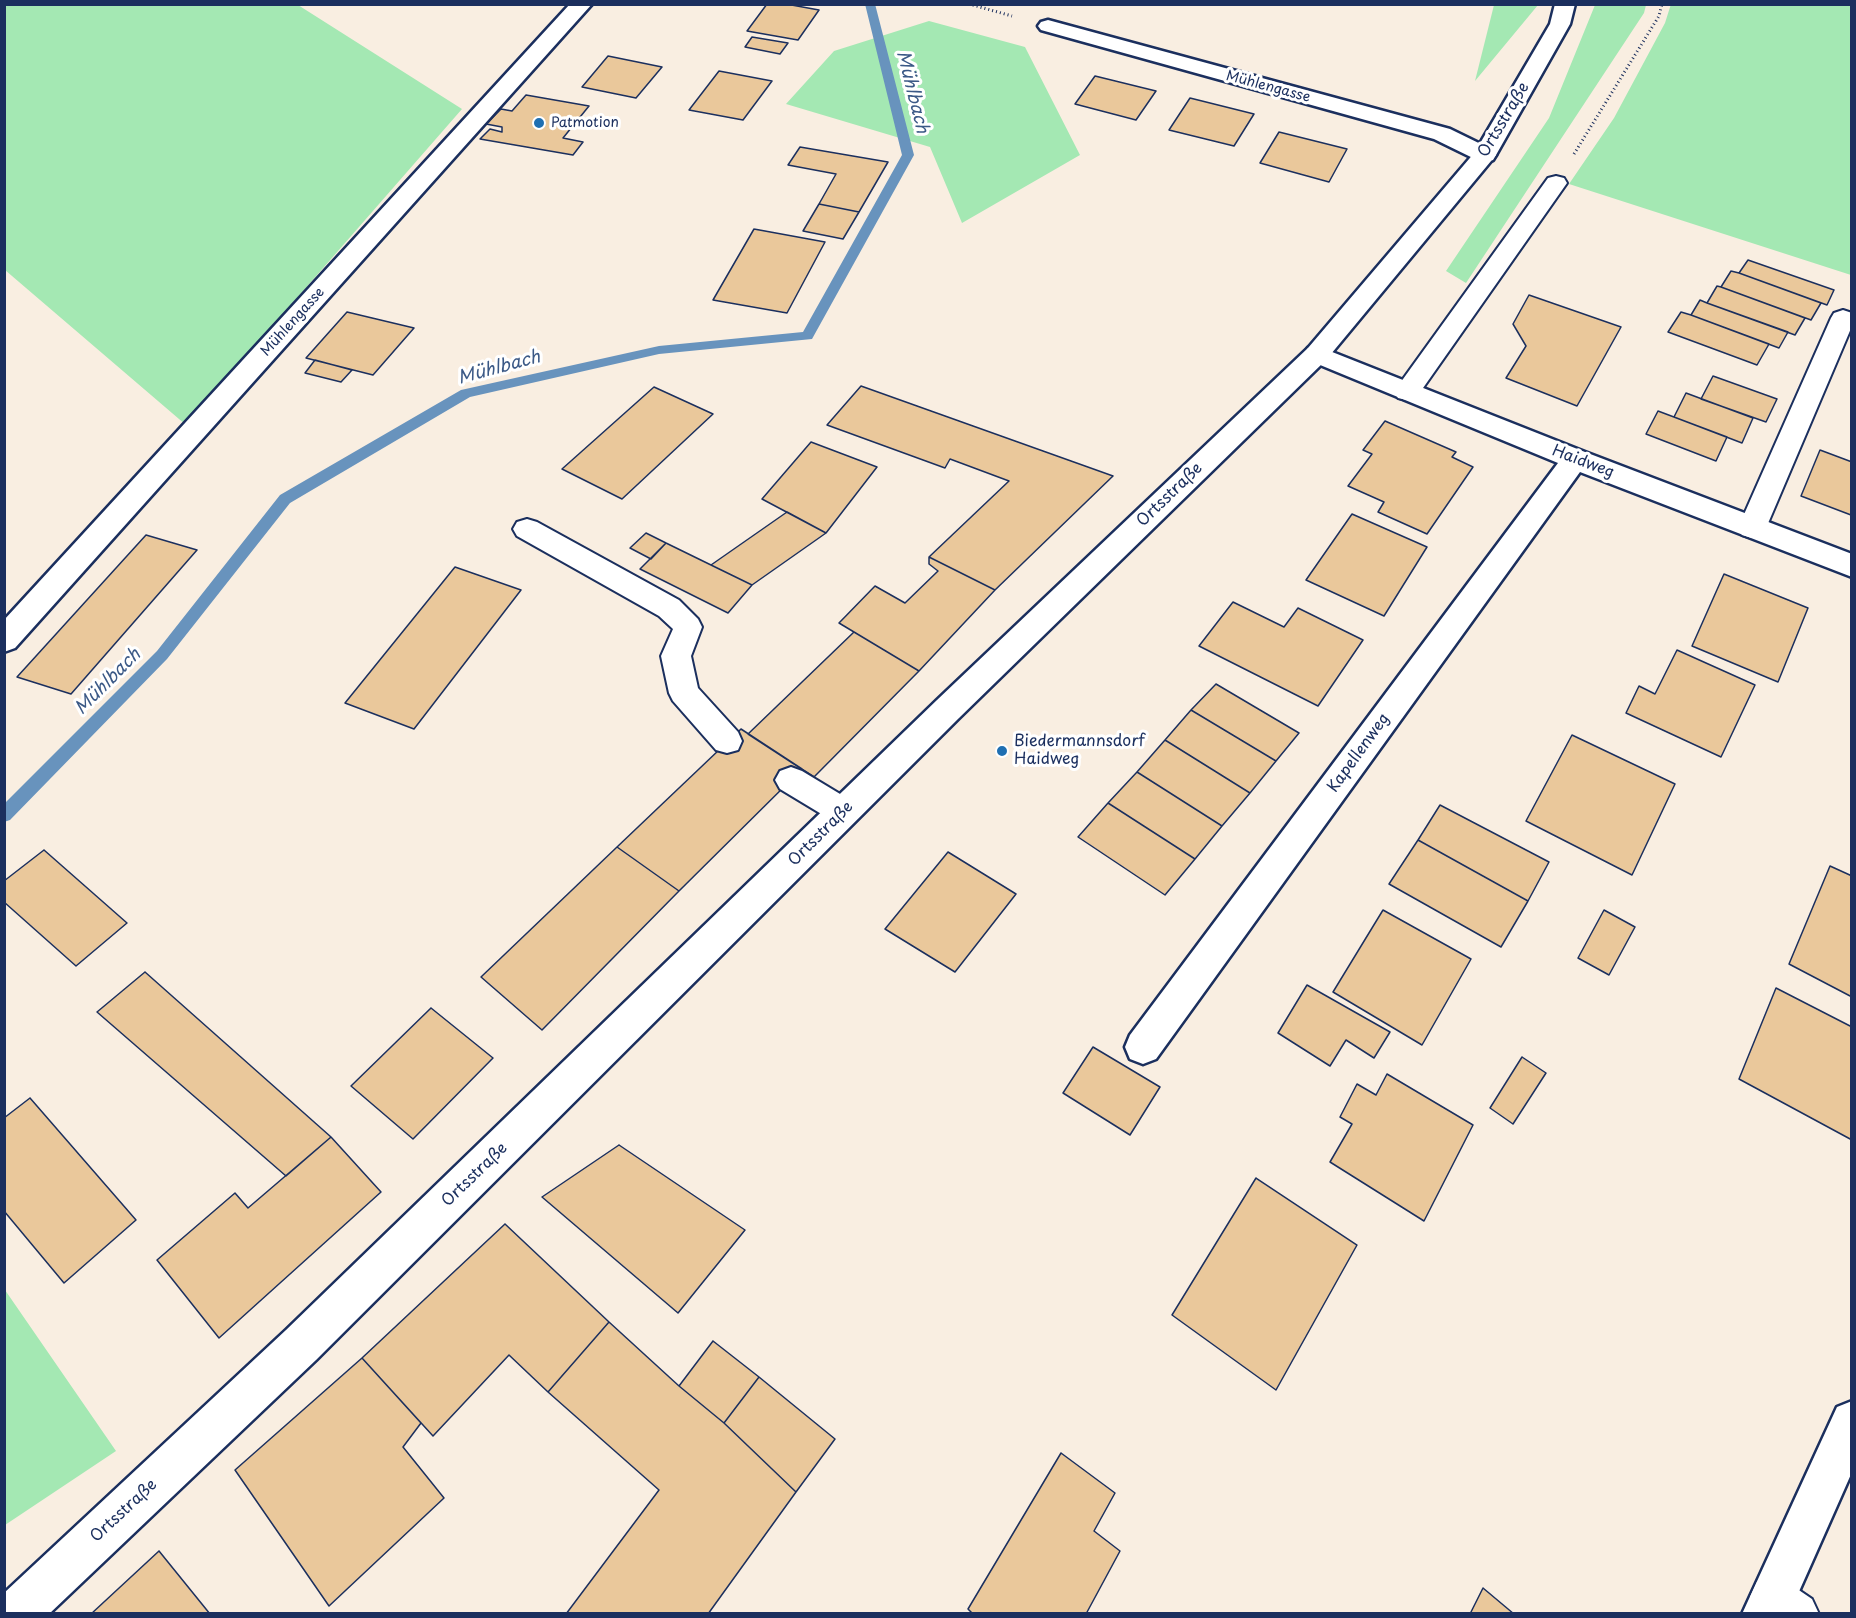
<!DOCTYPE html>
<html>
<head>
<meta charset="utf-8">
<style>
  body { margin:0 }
  #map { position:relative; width:1856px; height:1618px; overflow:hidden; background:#f9eee1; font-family:"Playpen Sans",sans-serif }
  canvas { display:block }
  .frame { position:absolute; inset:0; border:6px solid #1b2f5e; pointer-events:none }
</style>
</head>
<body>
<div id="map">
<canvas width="1856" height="1618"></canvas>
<div class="frame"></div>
</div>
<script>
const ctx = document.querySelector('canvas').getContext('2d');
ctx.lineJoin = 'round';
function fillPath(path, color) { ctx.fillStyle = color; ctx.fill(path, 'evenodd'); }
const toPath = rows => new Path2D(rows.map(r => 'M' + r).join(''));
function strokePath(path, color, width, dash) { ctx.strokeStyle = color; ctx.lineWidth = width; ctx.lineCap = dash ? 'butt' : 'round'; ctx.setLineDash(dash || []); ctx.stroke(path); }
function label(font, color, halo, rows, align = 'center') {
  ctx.font = font + ' "Playpen Sans",sans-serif'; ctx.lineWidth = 6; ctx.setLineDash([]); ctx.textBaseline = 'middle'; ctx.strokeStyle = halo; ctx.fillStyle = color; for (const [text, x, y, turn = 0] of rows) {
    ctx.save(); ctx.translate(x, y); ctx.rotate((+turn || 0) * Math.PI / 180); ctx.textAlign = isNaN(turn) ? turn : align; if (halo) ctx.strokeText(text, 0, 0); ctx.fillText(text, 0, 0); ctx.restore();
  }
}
fillPath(toPath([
  [1671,4,1851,5,1851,275,1569,184,1614,118,1665,23],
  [5,5,298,5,462,109,186,425,5,270],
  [1494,5,1538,5,1475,81],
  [1595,5,1646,5,1644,13,1466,283,1446,271,1549,118],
  [929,21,1025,47,1080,155,962,223,930,147,786,104,834,51],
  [5,1290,116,1451,5,1525,4,1525]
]), '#a4e8b3');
fillPath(toPath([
  [865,4,875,4,914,155,812,339,659,354,470,397,290,503,167,659,10,820,4,822,4,804,157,651,280,495,461,390,659,346,803,332,902,155,865,4]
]), '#6893bd');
const building = toPath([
  [767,4,786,4,819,10,798,40,747,31,767,4],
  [752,37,788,43,780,54,745,47,752,37],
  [608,56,662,67,636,98,582,87,608,56],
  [719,71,772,81,743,120,689,110,719,71],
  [1095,76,1156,91,1136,120,1075,104,1095,76],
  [526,95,589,106,563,138,583,142,573,155,480,139,490,129,502,132,502,127,486,124,501,109,512,111,526,95],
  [1190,98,1254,114,1234,146,1169,130,1190,98],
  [1279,132,1347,149,1329,182,1260,163,1279,132],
  [800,147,888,162,859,212,819,204,836,174,788,165,800,147],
  [819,204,859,212,843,239,803,231,819,204],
  [754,229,825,242,787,313,713,300,754,229],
  [1748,260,1834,290,1827,305,1739,273,1748,260],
  [1731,271,1739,273,1821,303,1811,320,1721,287,1731,271],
  [1717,286,1721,287,1805,318,1795,335,1707,303,1717,286],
  [1529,295,1621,327,1577,406,1506,378,1526,346,1513,324,1529,295],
  [1700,300,1707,303,1788,332,1779,348,1691,315,1700,300],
  [347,312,414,328,373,375,306,358,347,312],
  [1681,312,1691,315,1769,344,1757,365,1668,332,1681,312],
  [315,360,352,370,341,382,305,373,315,360],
  [1713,376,1777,399,1766,422,1701,399,1713,376],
  [861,386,1113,476,995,590,929,557,1009,481,950,459,945,468,827,425,861,386],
  [654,387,713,414,622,499,562,469,654,387],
  [1686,393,1753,418,1742,443,1674,417,1686,393],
  [1658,411,1727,437,1716,461,1646,434,1658,411],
  [1385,421,1456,452,1452,457,1473,467,1427,534,1378,512,1384,502,1348,486,1372,454,1363,450,1385,421],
  [811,442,877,467,826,533,762,499,811,442],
  [1820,450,1852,462,1851,515,1801,496,1820,450],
  [787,512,826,533,752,585,711,565,787,512],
  [1352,514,1427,547,1384,616,1306,580,1352,514],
  [646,533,666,543,651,559,630,548,646,533],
  [146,535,197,550,71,694,17,677,146,535],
  [666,543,711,565,752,585,728,613,640,569,666,543],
  [929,557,995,590,919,671,839,623,875,586,905,603,938,571,929,564,929,557],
  [455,567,521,590,414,729,345,703,455,567],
  [1724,574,1808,608,1778,682,1692,646,1724,574],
  [1233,602,1284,627,1298,608,1363,640,1318,706,1199,646,1233,602],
  [854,632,919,671,814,777,748,734,854,632],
  [1677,650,1755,685,1721,757,1626,713,1639,686,1655,694,1677,650],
  [1216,684,1299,733,1276,761,1191,710,1216,684],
  [1191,710,1276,761,1250,793,1165,740,1191,710],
  [741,729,802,769,679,891,617,847,741,729],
  [1572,735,1675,784,1632,875,1526,821,1572,735],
  [1165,740,1250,793,1222,826,1137,772,1165,740],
  [1137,772,1222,826,1195,859,1108,803,1137,772],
  [1108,803,1195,859,1165,895,1078,837,1108,803],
  [1440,805,1549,862,1528,901,1418,840,1440,805],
  [1418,840,1528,901,1501,947,1389,884,1418,840],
  [617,847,679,891,542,1030,481,977,617,847],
  [44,850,127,923,76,966,4,902,4,881,44,850],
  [948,852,1016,894,955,972,885,929,948,852],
  [1830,866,1852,876,1852,997,1789,964,1830,866],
  [1383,910,1471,959,1422,1045,1333,992,1383,910],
  [1604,910,1635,927,1609,975,1578,958,1604,910],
  [145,972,331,1137,286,1176,97,1012,145,972],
  [1307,985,1390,1032,1374,1058,1346,1040,1330,1066,1278,1033,1307,985],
  [1776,988,1852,1027,1852,1140,1739,1079,1776,988],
  [431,1008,493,1058,413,1139,351,1086,431,1008],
  [1093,1047,1160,1087,1130,1135,1063,1093,1093,1047],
  [1522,1057,1546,1073,1513,1124,1490,1108,1522,1057],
  [1387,1074,1473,1125,1424,1221,1330,1162,1352,1124,1340,1117,1357,1084,1376,1095,1387,1074],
  [30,1098,136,1220,64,1283,4,1211,4,1118,30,1098],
  [331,1137,381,1192,219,1338,157,1260,235,1193,248,1208,331,1137],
  [619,1145,745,1230,678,1313,542,1197,619,1145],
  [1256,1178,1357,1245,1276,1390,1172,1315,1256,1178],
  [505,1224,609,1322,548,1392,509,1355,433,1436,362,1358,505,1224],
  [609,1322,679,1386,724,1423,796,1492,708,1614,566,1614,659,1490,548,1392,609,1322],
  [713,1341,759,1377,724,1423,679,1386,713,1341],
  [362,1358,421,1423,403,1447,444,1498,329,1606,235,1470,362,1358],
  [759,1377,835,1439,796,1492,724,1423,759,1377],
  [1061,1453,1115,1493,1094,1531,1120,1551,1086,1614,973,1614,968,1609,1061,1453],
  [159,1551,210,1614,91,1614,159,1551],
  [1483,1588,1514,1614,1470,1614,1483,1588]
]);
fillPath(building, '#eac89b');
strokePath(building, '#1b2f5e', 1.5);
const lane = toPath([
  [1556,176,1564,178,1567,183,1416,398,1407,400,1398,398,1394,392,1398,386,1548,178,1556,176],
  [1843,310,1852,313,1852,326,1766,528,1762,535,1752,538,1742,535,1738,528,1831,318,1834,313,1843,310],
  [527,519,537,522,679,600,698,619,702,627,691,656,698,688,738,732,742,741,738,750,727,753,716,750,673,701,669,693,661,656,673,629,659,616,517,536,513,529,517,522,527,519],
  [791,767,802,771,855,803,860,812,855,821,844,825,833,821,780,789,775,780,780,771,791,767],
  [1772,1575,1787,1582,1812,1599,1819,1614,1757,1612,1750,1597,1757,1582,1772,1575]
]);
const street = toPath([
  [570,4,592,4,15,648,4,652,4,620,570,4],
  [1048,20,1450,129,1493,150,1496,155,1493,160,1485,162,1477,160,1434,139,1041,30,1038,26,1041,22,1048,20],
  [1317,346,1585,452,1852,554,1852,577,1580,472,1156,1059,1143,1064,1130,1059,1125,1047,1130,1035,1558,463,1308,360,1304,354,1308,348,1317,346],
  [1852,1401,1852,1472,1789,1614,1742,1614,1837,1407,1852,1401]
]);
const secondary = toPath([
  [1555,4,1575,4,1570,24,1496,155,1326,360,959,718,316,1360,49,1614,4,1614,4,1593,286,1330,937,700,1308,348,1475,152,1550,24,1555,4]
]);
strokePath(lane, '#1b2f5e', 4);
strokePath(street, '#1b2f5e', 5);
strokePath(secondary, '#1b2f5e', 5);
strokePath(toPath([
  [969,4,1012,16],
  [1574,154,1659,16,1662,4]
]), '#1b2f5e', 3, [1, 3]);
fillPath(lane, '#fff');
fillPath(street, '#fff');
fillPath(secondary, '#fff');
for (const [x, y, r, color] of [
  [539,123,6,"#1f6fb2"],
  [1002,751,6,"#1f6fb2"]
]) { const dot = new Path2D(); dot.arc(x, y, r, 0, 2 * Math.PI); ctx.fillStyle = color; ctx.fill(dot); strokePath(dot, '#fff', 2); }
label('14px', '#1b2f5e', '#fff', [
  ["Mühlengasse",1268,87,15],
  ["Mühlengasse",293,322,-48]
]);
label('14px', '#1b2f5e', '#fff', [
  ["Patmotion",551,123]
], 'left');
label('16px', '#1b2f5e', '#fff', [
  ["Ortsstraße",1504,120,-59],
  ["Haidweg",1583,462,21],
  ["Ortsstraße",1170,495,-44],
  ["Kapellenweg",1359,753,-54],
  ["Ortsstraße",821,834,-45],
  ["Ortsstraße",475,1175,-44],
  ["Ortsstraße",124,1511,-43]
]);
label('16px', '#1b2f5e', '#fff', [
  ["Biedermannsdorf",1014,742],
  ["Haidweg",1014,760]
], 'left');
label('italic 18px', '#3b5986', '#fff', [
  ["Mühlbach",912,92,76],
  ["Mühlbach",499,368,-15],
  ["Mühlbach",108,682,-45]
]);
</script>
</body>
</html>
